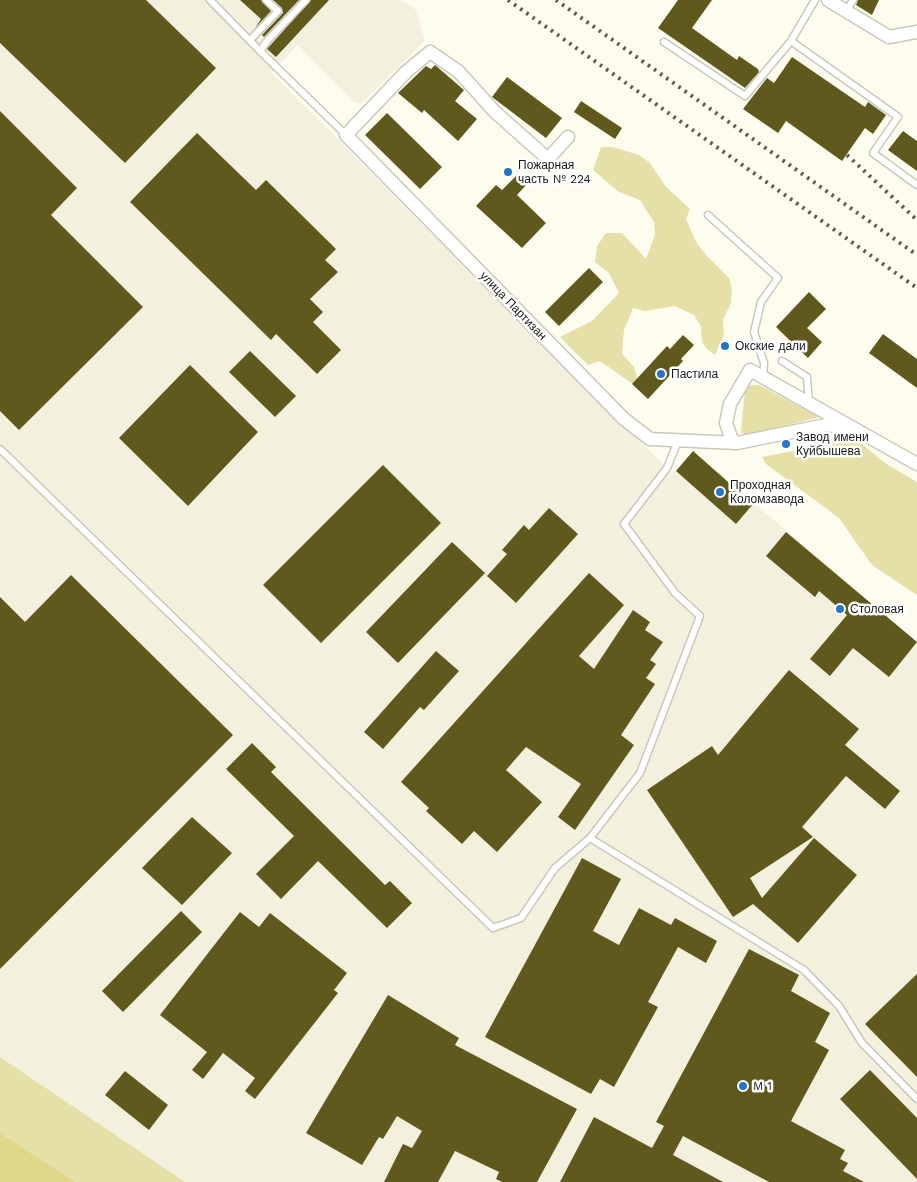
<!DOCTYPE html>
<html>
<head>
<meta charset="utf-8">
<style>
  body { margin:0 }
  canvas { display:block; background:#fdfcef }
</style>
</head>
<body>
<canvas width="917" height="1182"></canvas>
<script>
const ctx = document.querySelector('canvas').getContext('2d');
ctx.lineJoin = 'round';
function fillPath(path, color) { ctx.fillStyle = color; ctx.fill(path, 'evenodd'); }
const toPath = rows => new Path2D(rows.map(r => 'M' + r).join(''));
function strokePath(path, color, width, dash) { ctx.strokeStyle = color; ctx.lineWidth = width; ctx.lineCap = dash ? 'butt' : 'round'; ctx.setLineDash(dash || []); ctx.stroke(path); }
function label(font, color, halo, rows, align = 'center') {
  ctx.font = font + ' "Work Sans",sans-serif'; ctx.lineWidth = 5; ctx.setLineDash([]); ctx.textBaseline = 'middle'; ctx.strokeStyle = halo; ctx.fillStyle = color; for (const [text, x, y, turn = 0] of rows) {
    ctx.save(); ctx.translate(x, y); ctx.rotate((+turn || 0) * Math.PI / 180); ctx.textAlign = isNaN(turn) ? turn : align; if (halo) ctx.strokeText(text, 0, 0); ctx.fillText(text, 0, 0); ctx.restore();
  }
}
fillPath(toPath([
  [0,0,402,0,416,10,425,41,361,104,352,101,297,45,272,73,536,339,667,468,671,472,676,471,693,451,917,642,917,1182,185,1182,0,1057]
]), '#f3f1dd');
fillPath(toPath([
  [601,147,613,147,639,155,650,163,666,187,690,209,686,219,696,242,706,255,729,278,732,289,731,303,723,320,724,335,715,355,706,348,702,342,701,326,694,315,675,306,645,311,633,308,624,330,622,354,634,367,640,389,600,361,588,365,560,337,592,321,619,293,609,273,595,262,597,246,606,233,622,233,646,259,655,235,654,222,640,200,619,192,593,170],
  [750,385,759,385,819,417,750,435,744,434,741,432,745,389],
  [856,439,885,463,917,482,917,595,872,565,839,518,766,464,762,457],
  [0,1057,185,1182,76,1182,0,1133]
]), '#e5dfa8');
fillPath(toPath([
  [0,1133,76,1182,0,1182]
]), '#e0d789');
fillPath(toPath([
  [0,0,146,0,216,68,125,163,0,43],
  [240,0,261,0,271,11,255,28,261,19],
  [273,0,299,0,264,37,262,35,283,13,282,8],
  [311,0,329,0,276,57,267,49],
  [678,0,712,0,692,28,737,60,739,56,758,69,759,72,745,88,658,28],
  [858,0,879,0,872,15,856,5],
  [792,57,865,107,868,102,886,115,873,134,865,128,842,161,786,121,778,133,743,109,767,78,774,83],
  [435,65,464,90,455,101,477,119,458,141,424,110,422,113,398,93,426,66,431,69],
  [507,77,562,118,546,138,492,97],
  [581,101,622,128,615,139,574,112],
  [0,111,77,188,51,215,143,307,19,430,0,411],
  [387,113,442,167,420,189,365,135],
  [903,131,917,141,917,171,888,150],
  [197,133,256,190,266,180,336,249,325,260,338,272,310,299,323,312,313,322,341,350,317,374,276,334,271,340,130,202],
  [517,175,527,184,517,195,546,223,522,248,476,206,496,185,502,190],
  [589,268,603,282,559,326,545,312],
  [809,292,826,309,807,328,822,342,808,358,776,327],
  [883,334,917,359,917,388,869,353],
  [683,335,694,345,681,359,683,361,648,399,632,384,667,346,670,349],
  [250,351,296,396,275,417,229,372],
  [190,365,258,432,188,506,119,438],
  [693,451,753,504,736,524,676,471],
  [383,465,441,523,321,643,263,585],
  [549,508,578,534,516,603,487,576,507,554,502,550,524,525,529,530],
  [786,532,917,642,889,677,853,648,830,676,810,659,847,615,819,591,815,597,766,556],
  [452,542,485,573,398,663,366,632],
  [589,573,624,605,579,656,594,669,633,610,650,622,645,630,663,642,650,660,656,664,646,678,655,684,621,735,634,745,575,830,558,817,581,784,526,747,506,770,542,802,497,852,474,831,462,844,426,811,429,808,401,782],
  [71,575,233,735,0,969,0,597,25,622],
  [436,651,459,671,424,710,420,707,383,749,364,732],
  [789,670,859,729,845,745,900,791,885,809,846,776,802,827,813,837,750,878,762,898,814,838,857,875,798,943,753,904,733,917,647,790,712,746,718,755],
  [252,743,276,767,271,772,385,885,390,881,412,903,387,928,318,861,281,899,256,874,294,836,226,769],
  [192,817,232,853,182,905,142,868],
  [582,858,621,879,593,931,619,945,639,908,671,925,675,918,717,941,706,963,678,947,648,1002,658,1007,614,1087,600,1079,591,1094,485,1037],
  [181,911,202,932,123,1012,102,991],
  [240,912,259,927,270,913,347,973,334,990,338,993,255,1099,245,1091,255,1078,223,1053,203,1079,192,1070,207,1052,160,1015],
  [749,949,799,975,791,991,830,1013,815,1042,829,1050,791,1121,845,1150,840,1159,848,1163,843,1171,864,1182,769,1182,683,1136,673,1155,723,1182,560,1182,594,1117,652,1148,664,1126,656,1122],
  [917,974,917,1077,865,1024],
  [388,995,459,1038,455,1045,577,1109,537,1182,502,1182,496,1179,499,1172,455,1151,438,1182,384,1182,403,1144,412,1148,422,1131,397,1116,383,1139,379,1137,362,1165,306,1133],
  [870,1070,917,1118,917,1179,840,1099],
  [125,1071,168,1105,149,1130,105,1095]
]), '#60591e');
const service = toPath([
  [210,0,260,51],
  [306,0,267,41,260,51,346,135],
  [847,10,853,0],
  [250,40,278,11,266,0],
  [791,41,898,117,873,153,917,185],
  [664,42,745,96,791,41,815,0],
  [708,215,778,278,761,302,754,332,764,363,763,378],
  [782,361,807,377,809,402],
  [0,449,493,928,521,918,555,868,590,838,640,773,700,616,675,593,624,524,667,468,678,441],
  [590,838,804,970,839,1006,862,1043,917,1099]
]);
const minor = toPath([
  [828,0,889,37,917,32],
  [568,137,548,159,495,112,458,71,430,52,406,72,346,135,624,419,650,439,737,443,826,425,852,428],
  [733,443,726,423,730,404,750,370,917,464]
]);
strokePath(service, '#c9c8bb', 9);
strokePath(minor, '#c9c8bb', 15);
strokePath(service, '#fff', 6);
strokePath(minor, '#fff', 12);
strokePath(toPath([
  [508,0,917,288],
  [556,0,917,255],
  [847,155,917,220]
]), '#5d5c56', 4, [2.5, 5]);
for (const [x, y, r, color] of [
  [508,172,5,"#2674c3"],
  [725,346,5,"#2674c3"],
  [661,374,5,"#2674c3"],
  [786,444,5,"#2674c3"],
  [720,492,5,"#2674c3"],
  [840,609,5,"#2674c3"],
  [743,1086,5,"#2674c3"]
]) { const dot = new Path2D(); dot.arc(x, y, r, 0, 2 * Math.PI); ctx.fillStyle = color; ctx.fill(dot); strokePath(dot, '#fff', 2); }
label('12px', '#191915', '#fff', [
  ["Пожарная",518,165],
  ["часть № 224",518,179],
  ["Окские дали",735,346],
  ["Пастила",671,374],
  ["Завод имени",796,437],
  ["Куйбышева",796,451],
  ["Проходная",730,485],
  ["Коломзавода",730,499],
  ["Столовая",850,609],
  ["M 1",753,1086]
], 'left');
label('12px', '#191915', '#fff', [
  ["улица Партизан",513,306,46]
]);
</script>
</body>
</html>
